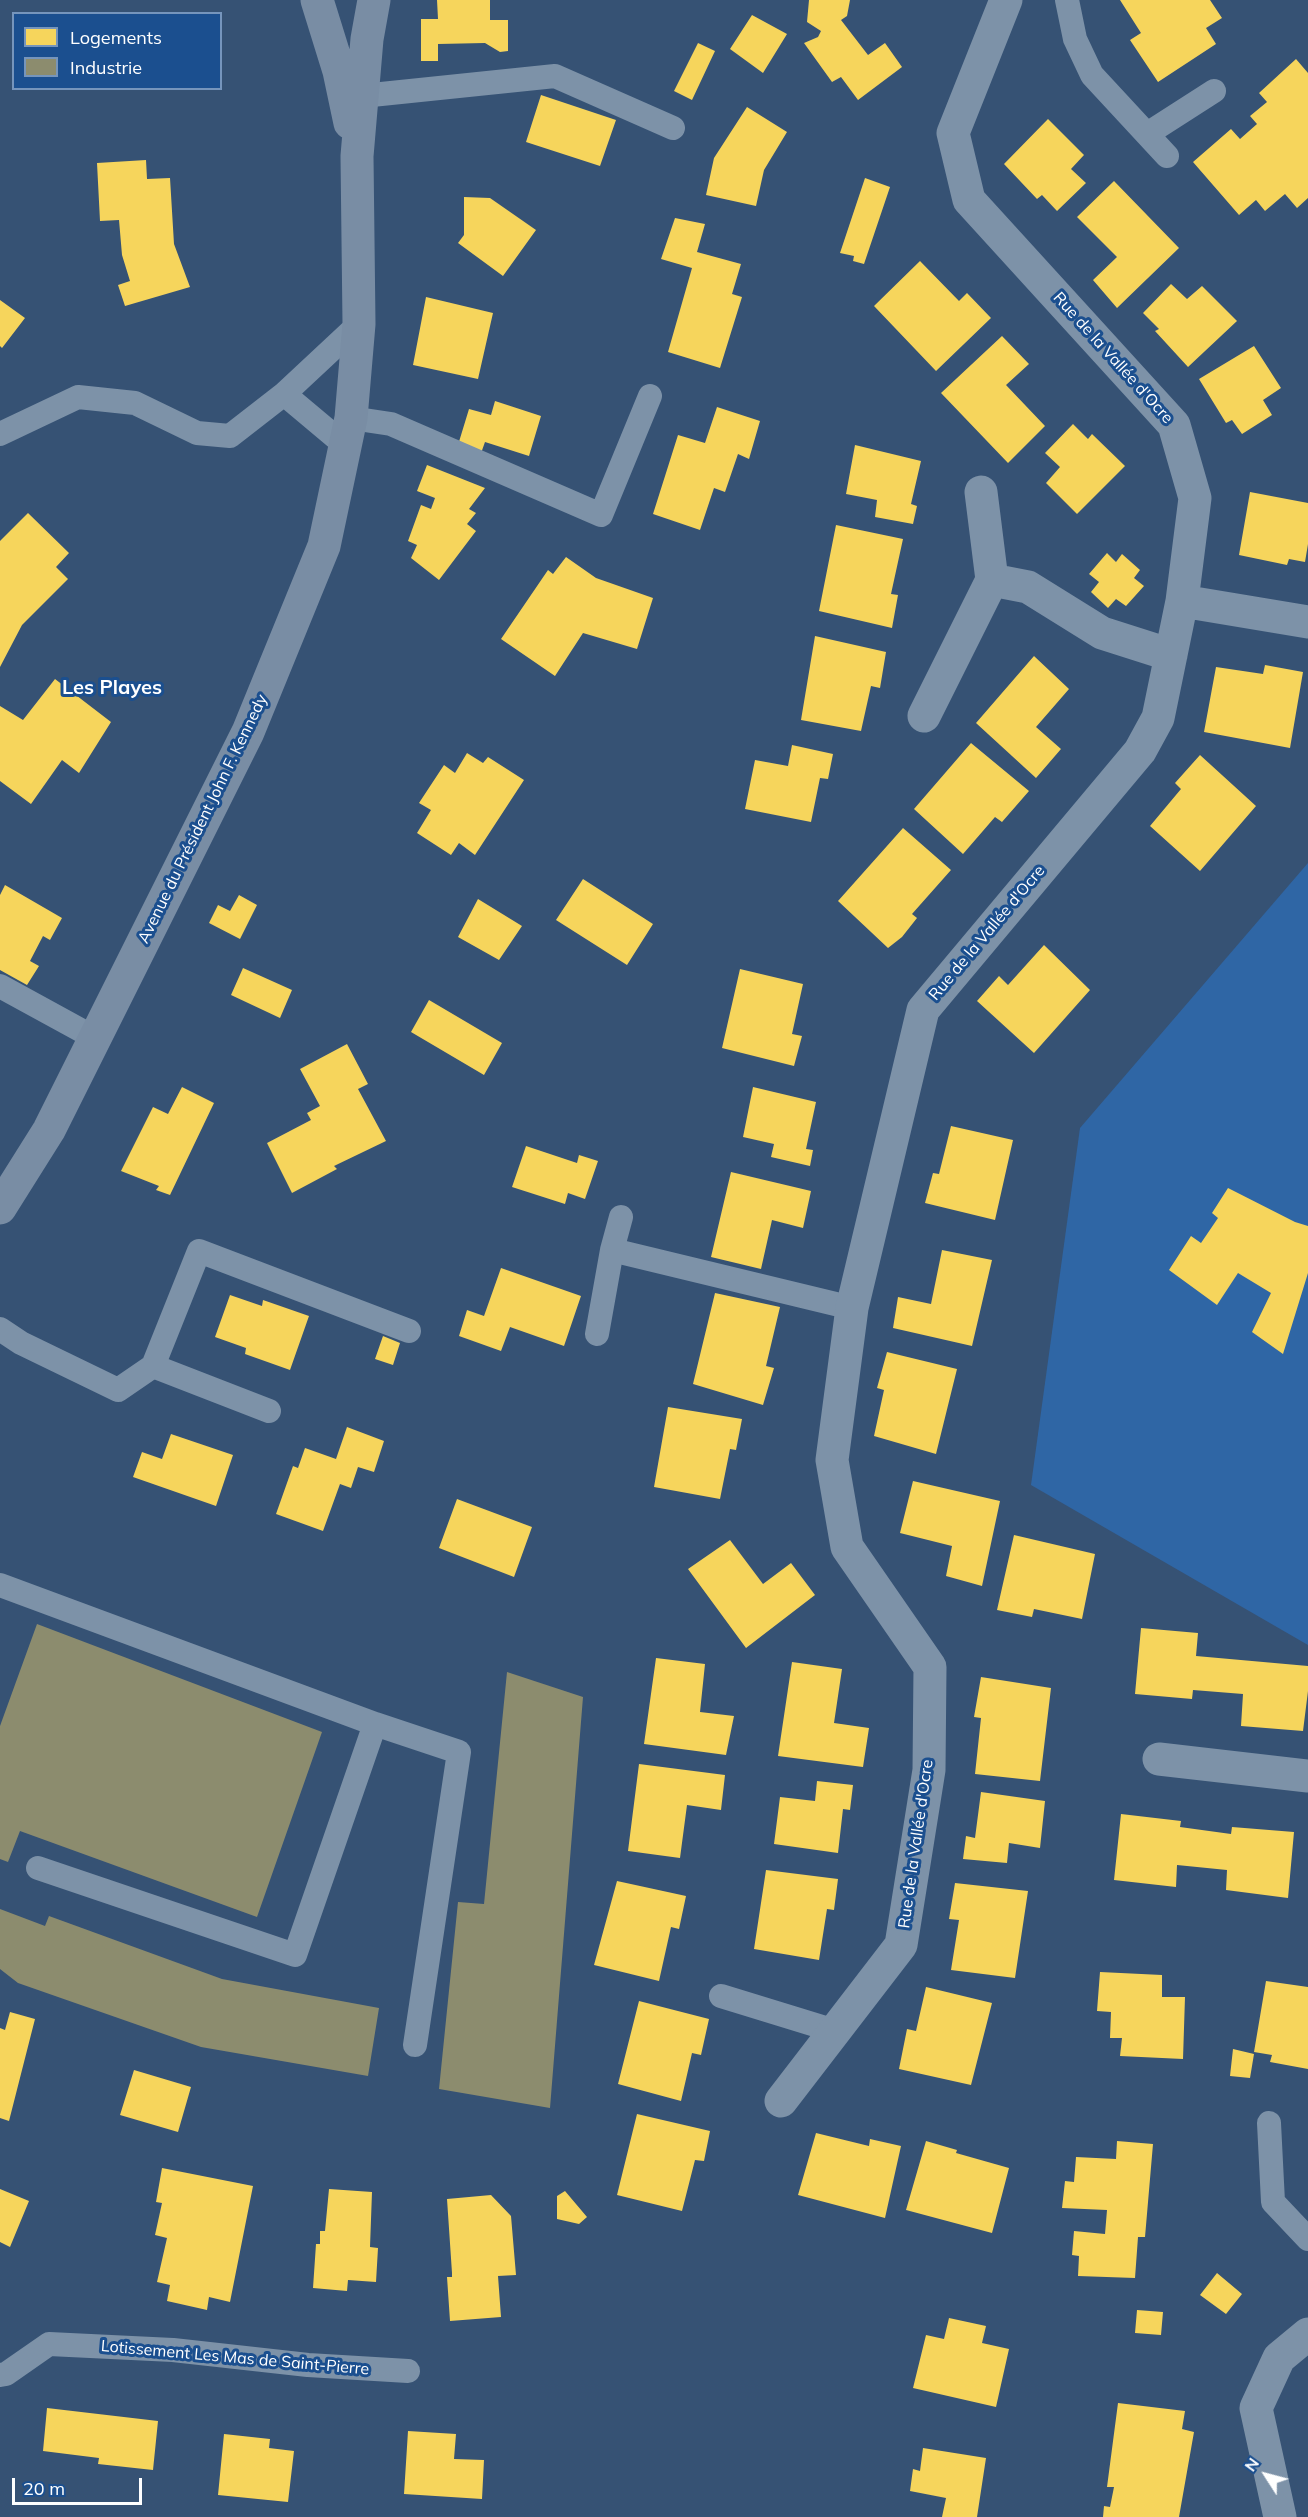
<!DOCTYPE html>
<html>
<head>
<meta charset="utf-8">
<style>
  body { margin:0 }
  #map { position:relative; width:1308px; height:2517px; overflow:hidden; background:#365274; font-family:Mulish,sans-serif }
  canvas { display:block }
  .legend { position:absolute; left:12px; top:12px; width:210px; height:78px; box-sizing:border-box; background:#1b4f8f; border:2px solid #7695bc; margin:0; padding:8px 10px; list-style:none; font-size:18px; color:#fff }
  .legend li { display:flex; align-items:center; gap:12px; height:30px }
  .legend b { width:30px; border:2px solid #7695bc }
  .north { position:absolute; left:1236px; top:2445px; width:60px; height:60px; -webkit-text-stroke:4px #1b4f8f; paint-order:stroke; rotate:306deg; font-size:16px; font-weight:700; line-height:24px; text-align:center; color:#fff }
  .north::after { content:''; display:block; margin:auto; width:21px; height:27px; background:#fff; clip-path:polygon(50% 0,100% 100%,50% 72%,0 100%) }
  .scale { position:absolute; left:12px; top:2478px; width:130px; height:27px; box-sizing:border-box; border:3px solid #fff; border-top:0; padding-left:8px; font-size:18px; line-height:21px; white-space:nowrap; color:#fff; -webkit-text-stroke:4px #1b4f8f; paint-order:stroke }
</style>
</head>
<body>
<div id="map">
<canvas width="1308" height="2517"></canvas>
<ul class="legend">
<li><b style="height:16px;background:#f6d55c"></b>Logements</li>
<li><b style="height:16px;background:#8c8c6e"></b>Industrie</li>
</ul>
<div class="north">N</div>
<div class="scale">20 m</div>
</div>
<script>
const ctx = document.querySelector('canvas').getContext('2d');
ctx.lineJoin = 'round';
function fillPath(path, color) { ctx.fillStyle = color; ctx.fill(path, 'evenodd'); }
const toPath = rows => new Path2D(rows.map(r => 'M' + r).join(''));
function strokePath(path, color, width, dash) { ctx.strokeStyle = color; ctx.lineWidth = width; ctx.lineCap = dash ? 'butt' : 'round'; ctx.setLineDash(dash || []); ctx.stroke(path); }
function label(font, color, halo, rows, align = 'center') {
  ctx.font = font + ' Mulish,sans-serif'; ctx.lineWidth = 6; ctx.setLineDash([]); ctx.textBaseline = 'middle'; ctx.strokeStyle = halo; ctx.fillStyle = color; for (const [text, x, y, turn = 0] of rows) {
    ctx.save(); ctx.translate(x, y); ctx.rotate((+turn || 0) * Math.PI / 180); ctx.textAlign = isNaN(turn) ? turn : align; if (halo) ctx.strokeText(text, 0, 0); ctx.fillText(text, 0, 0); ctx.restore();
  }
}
fillPath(toPath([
  [1308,863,1308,1645,1031,1485,1080,1128]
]), '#2f66a5');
fillPath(toPath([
  [437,0,490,0,490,20,508,20,508,51,500,52,485,43,438,44,438,61,421,61,421,19,438,19],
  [809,0,850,0,847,16,841,20,868,55,885,43,902,67,858,100,841,77,832,82,804,43,818,37,821,31,807,22],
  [1120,0,1210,0,1222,18,1206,28,1216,44,1158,82,1130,40,1141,33],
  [752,15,787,34,763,73,730,49],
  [698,43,715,51,692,100,674,91],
  [1296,59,1308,73,1308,198,1297,208,1285,194,1265,211,1256,200,1239,215,1193,162,1231,129,1240,139,1257,124,1250,116,1267,102,1259,93],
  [541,95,616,120,600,166,526,142],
  [747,107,787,132,764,170,756,206,706,195,714,158],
  [1048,119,1084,155,1071,169,1086,183,1057,211,1042,195,1037,199,1004,164],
  [146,160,147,179,170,178,174,244,190,287,125,306,118,285,130,281,122,255,119,220,100,221,97,163],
  [865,178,890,187,864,264,853,261,854,256,840,253],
  [1114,181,1179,248,1117,308,1093,280,1117,257,1077,217],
  [464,197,490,198,536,230,503,276,458,243,464,235],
  [675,218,705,224,697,252,741,264,732,294,742,297,720,368,668,352,692,268,661,259],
  [920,261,959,301,967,293,991,318,936,371,874,306],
  [1171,284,1187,299,1202,286,1237,321,1188,367,1155,331,1159,329,1143,313],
  [426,297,493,313,478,379,413,365],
  [0,300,25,318,2,348,0,346],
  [1002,336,1029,364,1006,385,1045,426,1008,463,941,393],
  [1254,346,1281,388,1263,400,1272,415,1242,434,1232,420,1226,423,1199,379],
  [495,401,541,416,529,456,485,442,480,456,458,445,469,409,491,415],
  [717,407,760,421,749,459,738,454,725,492,714,488,700,530,653,514,678,435,705,443],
  [1073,424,1088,439,1092,434,1125,466,1077,514,1046,483,1060,467,1045,453],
  [855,445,921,461,911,504,917,506,913,524,875,517,877,500,846,494],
  [427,465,485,488,469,509,476,513,467,524,476,531,439,580,411,558,417,545,408,541,421,505,431,509,435,498,417,491],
  [1250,492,1308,503,1308,544,1305,562,1289,559,1287,565,1239,555],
  [28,513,69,553,56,567,68,579,22,625,0,667,0,541],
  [836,525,903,539,891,594,898,595,892,628,819,611],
  [1107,553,1116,562,1122,554,1140,570,1134,578,1144,586,1126,606,1116,599,1108,608,1091,592,1099,582,1089,574],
  [566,557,596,578,653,598,637,649,583,633,555,676,501,639,548,570,553,574],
  [815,636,886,652,880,688,871,686,861,731,801,720],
  [1034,656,1069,689,1036,727,1061,749,1036,778,976,723],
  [1265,665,1303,672,1290,748,1204,732,1216,667,1263,674],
  [55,679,111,722,79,773,62,760,31,804,0,781,0,706,23,720],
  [971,743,1029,791,1002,822,995,817,963,854,914,809],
  [792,745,833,754,828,779,820,778,811,822,745,809,755,760,788,766],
  [467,753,483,763,488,757,524,780,475,855,459,843,451,855,417,833,431,810,419,803,444,765,455,773],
  [1200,755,1256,806,1200,871,1150,826,1181,789,1175,783],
  [903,828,951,870,912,914,917,918,902,937,888,948,838,901],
  [583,879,653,924,627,965,556,920],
  [5,885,62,918,50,940,43,936,30,961,39,966,27,985,0,970,0,895],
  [239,895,257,905,240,939,209,923,218,905,230,911],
  [478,899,522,926,499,960,458,937],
  [1044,945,1090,990,1034,1053,977,1001,999,976,1008,985],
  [243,968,292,990,280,1018,231,995],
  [740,969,803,984,792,1034,802,1036,794,1066,722,1048],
  [429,1000,502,1043,484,1075,411,1032],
  [347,1044,368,1084,358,1089,386,1141,334,1166,337,1169,292,1193,267,1143,311,1120,307,1113,320,1106,300,1069],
  [182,1087,214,1103,170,1195,156,1190,159,1186,121,1171,153,1107,168,1114],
  [753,1087,816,1102,806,1149,813,1150,810,1166,771,1157,774,1144,743,1137],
  [951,1126,1013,1140,995,1220,925,1203,933,1173,939,1174],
  [526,1146,577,1163,579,1155,598,1161,585,1199,568,1193,565,1204,512,1187],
  [731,1172,811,1191,803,1228,772,1220,761,1269,711,1257],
  [1228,1188,1295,1222,1308,1226,1308,1273,1283,1354,1252,1332,1271,1293,1238,1273,1217,1305,1169,1270,1191,1236,1201,1243,1218,1218,1212,1213],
  [942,1250,992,1260,972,1346,893,1328,898,1297,931,1304],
  [501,1268,581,1296,564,1346,510,1327,501,1351,459,1336,467,1310,484,1316],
  [715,1293,780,1307,766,1366,774,1368,763,1405,693,1384],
  [230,1295,262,1306,263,1300,309,1316,290,1370,245,1354,246,1348,215,1337],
  [383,1336,400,1343,393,1365,375,1359],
  [887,1352,957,1369,936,1454,874,1436,884,1390,877,1388],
  [668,1407,742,1419,736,1450,730,1449,720,1499,654,1487],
  [347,1427,384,1441,374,1472,358,1467,351,1488,340,1484,323,1531,276,1514,293,1466,298,1468,305,1448,336,1459],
  [171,1434,233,1455,216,1506,133,1477,142,1452,162,1459],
  [913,1481,1000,1501,982,1586,946,1576,952,1546,900,1533],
  [457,1499,532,1527,514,1577,439,1548],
  [1014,1535,1095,1554,1082,1619,1034,1609,1032,1617,997,1610],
  [730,1540,763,1584,791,1563,815,1595,746,1648,688,1569],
  [1141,1628,1198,1633,1196,1656,1308,1666,1308,1691,1303,1731,1241,1726,1243,1694,1193,1690,1192,1699,1135,1694],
  [656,1658,705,1664,700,1712,734,1716,726,1755,644,1744],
  [792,1662,842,1669,834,1723,869,1728,863,1767,778,1756],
  [981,1677,1051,1688,1040,1781,975,1774,981,1718,974,1717],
  [639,1764,725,1775,721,1810,687,1805,680,1858,628,1851],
  [817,1781,853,1785,850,1810,843,1809,838,1853,774,1844,780,1797,815,1801],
  [981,1792,1045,1801,1040,1848,1009,1843,1007,1863,963,1859,966,1836,975,1838],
  [1121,1814,1181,1821,1180,1827,1231,1834,1232,1827,1294,1832,1288,1898,1226,1890,1227,1870,1177,1865,1176,1887,1114,1880],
  [766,1870,838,1879,834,1910,827,1909,819,1960,754,1949],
  [617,1881,686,1896,679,1929,671,1927,659,1981,594,1965],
  [955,1883,1028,1891,1015,1978,951,1970,959,1920,949,1919],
  [1100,1972,1162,1975,1162,1997,1185,1997,1183,2059,1120,2056,1122,2038,1110,2038,1111,2012,1097,2011],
  [1266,1981,1308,1987,1308,2069,1270,2062,1272,2055,1254,2052],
  [926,1987,992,2003,971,2085,899,2069,907,2029,916,2031],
  [639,2001,709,2019,701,2055,692,2053,681,2101,618,2084],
  [10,2012,35,2019,9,2121,0,2118,0,2028,5,2030],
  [1233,2049,1254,2054,1250,2078,1230,2076],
  [134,2070,191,2087,178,2132,120,2115],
  [637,2114,710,2131,704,2161,695,2160,682,2211,617,2195],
  [816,2133,869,2146,870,2139,901,2146,885,2218,798,2195],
  [926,2141,957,2150,956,2153,1009,2168,992,2233,906,2210],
  [1117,2141,1153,2144,1145,2237,1138,2237,1135,2278,1078,2276,1079,2256,1072,2255,1074,2231,1105,2234,1107,2210,1062,2208,1065,2181,1074,2182,1076,2157,1116,2159],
  [162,2168,253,2186,230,2302,209,2297,207,2310,167,2301,170,2285,157,2282,167,2238,155,2235,162,2203,156,2202],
  [0,2189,29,2201,10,2247,0,2242],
  [329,2189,372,2192,370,2247,378,2248,376,2282,348,2280,347,2291,313,2288,316,2244,320,2244,320,2231,325,2231],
  [565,2191,587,2217,579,2224,557,2219,557,2196],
  [491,2195,511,2216,516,2275,498,2276,501,2317,450,2321,447,2277,452,2277,452,2273,447,2199],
  [1217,2273,1242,2294,1226,2314,1200,2295],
  [1137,2310,1163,2312,1161,2335,1135,2333],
  [949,2318,986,2326,982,2343,1009,2349,996,2407,913,2388,926,2335,944,2339],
  [1118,2403,1185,2411,1182,2429,1194,2432,1179,2517,1103,2517,1104,2506,1110,2507,1114,2487,1107,2487],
  [47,2408,158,2421,153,2470,98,2464,99,2458,43,2451],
  [408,2431,456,2434,454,2459,484,2460,482,2499,404,2494],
  [224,2434,270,2439,269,2448,294,2451,288,2502,218,2495],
  [923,2448,986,2458,977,2517,942,2517,946,2498,910,2491,913,2469,920,2471]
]), '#f6d55c');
fillPath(toPath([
  [37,1624,322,1732,257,1917,20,1831,8,1862,0,1859,0,1726],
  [507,1672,583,1697,550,2108,439,2089,458,1902,484,1904],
  [0,1909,45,1926,49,1916,222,1979,379,2008,368,2076,201,2047,18,1983,0,1969]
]), '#8c8c6e');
strokePath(toPath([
  [1067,0,1075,39,1092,75,1167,156],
  [362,96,555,76,673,128],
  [1147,134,1214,91],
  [351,418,391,424,601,515,650,396],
  [0,434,78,397,135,403,197,433,230,436,284,394],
  [346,446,284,394,359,324],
  [0,986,95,1038],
  [612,1250,852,1308],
  [0,1329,21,1343,118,1390,153,1366,269,1411],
  [597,1334,612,1250,621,1217],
  [153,1366,199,1251,409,1331],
  [0,1585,375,1724,295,1955,38,1868],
  [375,1724,459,1752,415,2045],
  [721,1996,835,2031],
  [1269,2123,1273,2202,1308,2239],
  [0,2375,6,2374,49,2344,173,2350,308,2365,408,2371]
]), '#7d92a8', 24);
strokePath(toPath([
  [992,580,1028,587,1102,633,1171,655],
  [1182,601,1308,622],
  [924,716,992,580,981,492],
  [1159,1759,1308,1776],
  [781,2101,901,1945,929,1770,930,1667,847,1547,832,1460,852,1308,923,1010,1140,751,1158,718,1182,601,1195,498,1174,425,969,200,953,133,1006,0],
  [1280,2517,1256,2408,1279,2358,1308,2334]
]), '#7d92a8', 33);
strokePath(toPath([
  [317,0,339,71,350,123],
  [0,1208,49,1130,248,732,324,546,351,418,359,324,357,156,367,39,374,0]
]), '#798da4', 33);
label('16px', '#fff', '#1b4f8f', [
  ["Rue de la Vallée d'Ocre",1113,358,48],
  ["Avenue du Président John F. Kennedy",203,819,-64],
  ["Rue de la Vallée d'Ocre",987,933,-50],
  ["Rue de la Vallée d'Ocre",916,1844,-82],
  ["Lotissement Les Mas de Saint-Pierre",235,2358,5]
]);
label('bold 20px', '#fff', '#1b4f8f', [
  ["Les Playes",112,688]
]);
</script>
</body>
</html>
